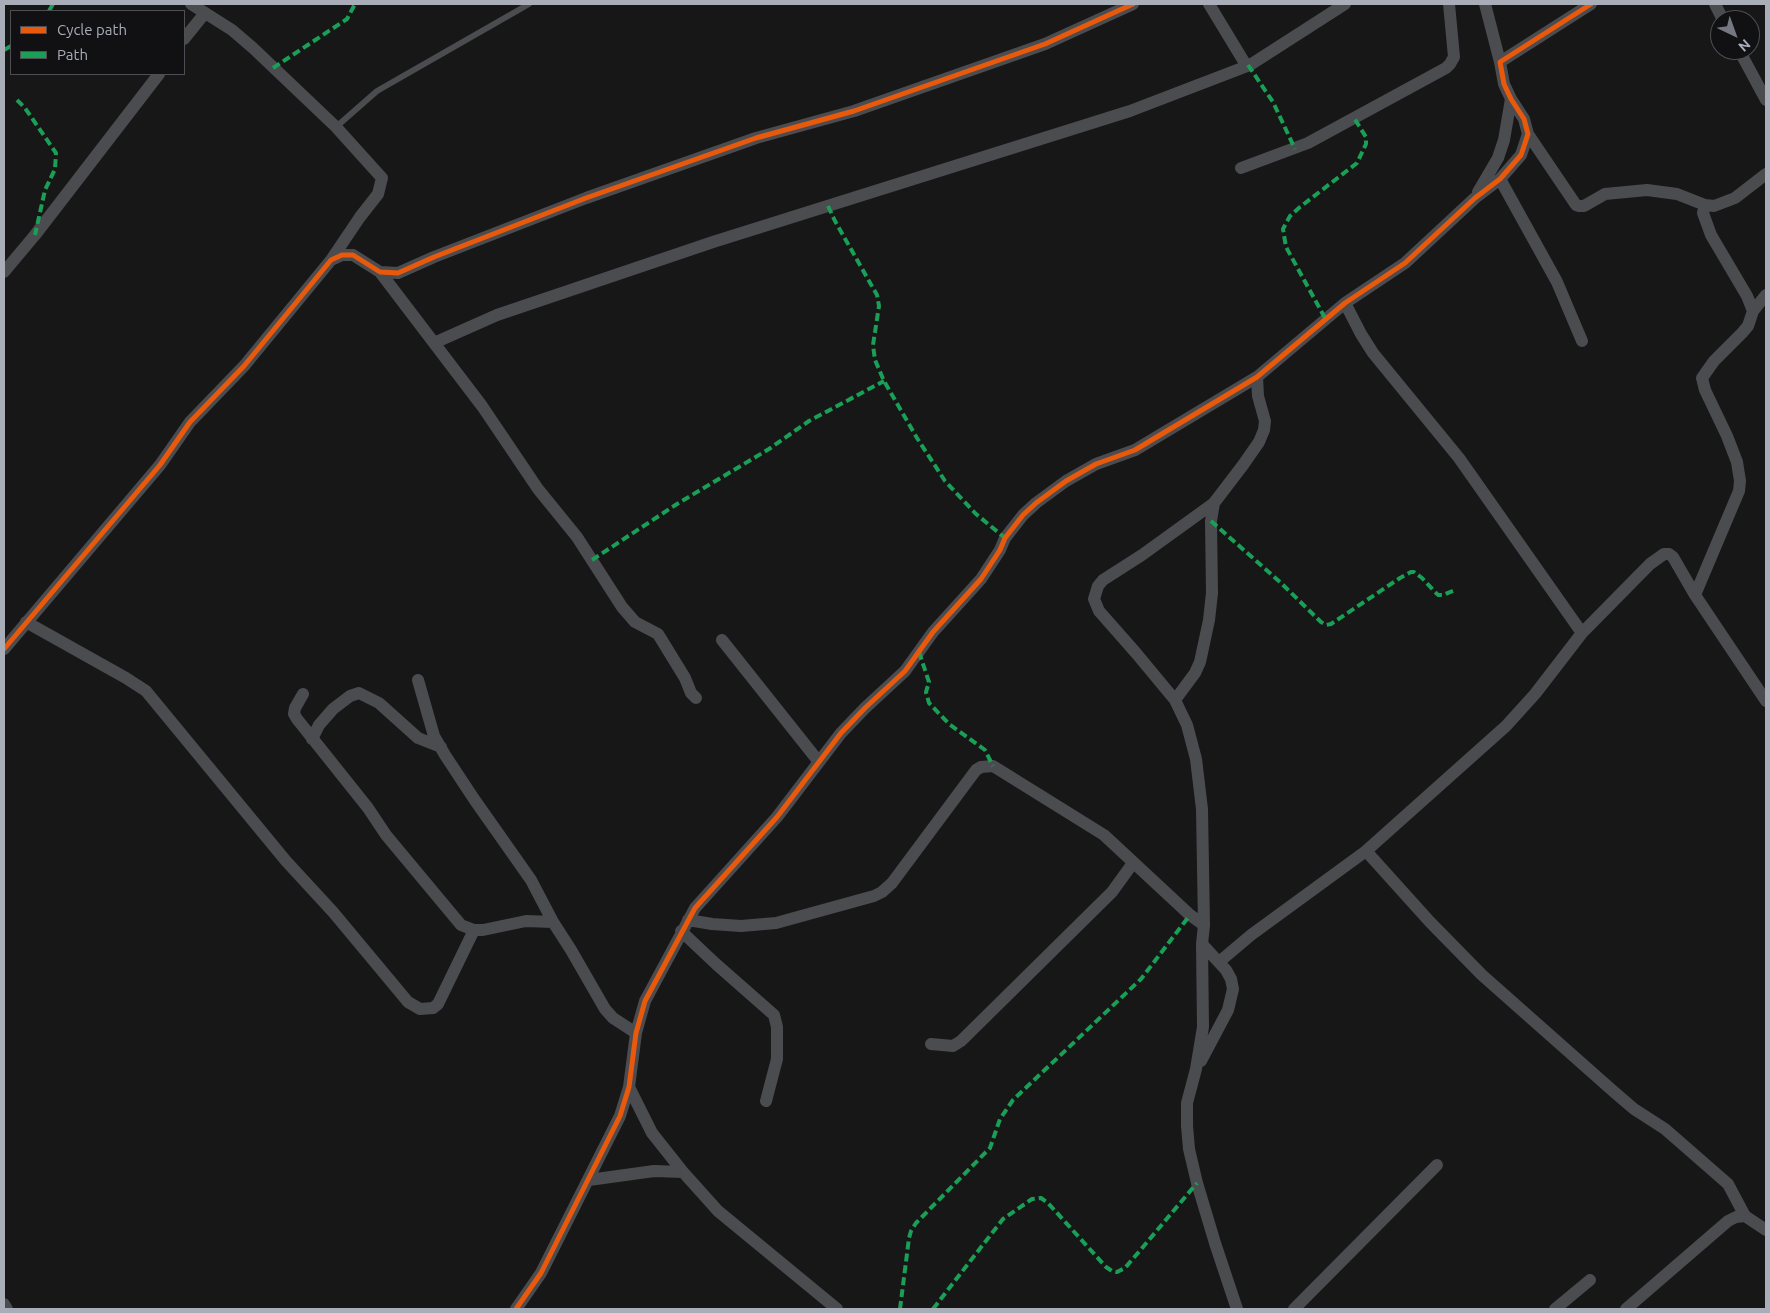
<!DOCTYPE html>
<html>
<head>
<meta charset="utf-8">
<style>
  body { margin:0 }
  #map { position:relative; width:1770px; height:1313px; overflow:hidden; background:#171717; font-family:Ubuntu,sans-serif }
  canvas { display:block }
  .frame { position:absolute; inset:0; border:5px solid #a8adb8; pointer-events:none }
  .legend { position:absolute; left:10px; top:10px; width:175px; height:65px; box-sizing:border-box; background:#111113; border:1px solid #4d4f55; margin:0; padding:6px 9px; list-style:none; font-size:15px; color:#a8adb8 }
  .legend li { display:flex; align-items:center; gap:10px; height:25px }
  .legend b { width:25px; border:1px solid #4d4f55 }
  .north { position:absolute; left:1710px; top:10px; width:50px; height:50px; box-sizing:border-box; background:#111113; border:1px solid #4d4f55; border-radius:50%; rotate:138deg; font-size:14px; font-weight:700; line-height:20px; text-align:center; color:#a8adb8 }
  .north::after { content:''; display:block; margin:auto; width:18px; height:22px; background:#757880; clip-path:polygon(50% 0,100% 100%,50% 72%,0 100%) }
</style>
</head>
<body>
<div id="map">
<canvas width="1770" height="1313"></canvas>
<div class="frame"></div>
<ul class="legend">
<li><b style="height:6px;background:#e8590c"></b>Cycle path</li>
<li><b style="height:6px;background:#1a9f57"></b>Path</li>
</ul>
<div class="north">N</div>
</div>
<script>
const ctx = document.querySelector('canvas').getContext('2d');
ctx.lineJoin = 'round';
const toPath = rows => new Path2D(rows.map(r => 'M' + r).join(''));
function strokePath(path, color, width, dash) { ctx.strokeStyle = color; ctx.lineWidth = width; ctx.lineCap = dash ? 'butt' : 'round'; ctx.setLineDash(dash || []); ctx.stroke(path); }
strokePath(toPath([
  [336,127,377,91,529,4]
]), '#4b4c50', 6);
strokePath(toPath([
  [191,4,232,30,253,48,336,127,382,178,378,194,360,217,331,260],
  [1209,4,1246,65],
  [1485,4,1500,62],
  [1715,4,1723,20],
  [184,39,205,13],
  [1739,50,1766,100],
  [1528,134,1576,205,1579,206,1584,206,1605,194,1647,190,1677,194,1705,205,1714,206,1735,198,1766,174],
  [1241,168,1308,143,1446,68,1450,64,1454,57,1449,4],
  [1500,179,1557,282,1582,341],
  [1478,192,1498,158,1504,140,1511,99],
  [4,272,35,235,159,74],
  [380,272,482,406,538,489,577,537,622,607,635,622,658,634,685,678,691,693,696,698],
  [1345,303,1361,334,1373,353,1459,458,1582,633],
  [1753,311,1766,295],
  [434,343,497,315,713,242,1130,111,1250,65,1345,4],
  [1695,595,1739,491,1740,481,1737,462,1727,436,1705,390,1702,378,1714,361,1742,333,1748,326,1753,311,1747,296,1711,235,1703,213,1705,205],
  [26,622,126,678,146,691,286,861,333,912,408,1002,420,1009,433,1008,438,1004,474,930],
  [722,640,819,762],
  [4,649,160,465,190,422,244,366,331,260,342,255,353,255,380,272,398,273,434,257,586,198,756,138,854,111,1045,44,1133,4],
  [418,680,434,736,445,755,474,799,531,880,553,922,571,950,605,1009,613,1018,636,1033],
  [303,694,295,708,294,714,297,719,368,808,386,835,461,925,474,930,483,930,526,921,553,922],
  [1175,700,1195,673,1200,662,1209,620,1212,593,1211,521,1214,503],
  [312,739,319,725,333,709,350,696,359,693,379,703,418,738,441,747],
  [1366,851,1430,922,1482,975,1613,1091,1634,1109,1665,1129,1728,1184,1745,1216],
  [688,920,712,924,741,926,776,923,874,896,882,892,892,883,976,770,981,767,993,766,1104,835,1190,915,1204,925],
  [681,931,716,964,774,1015,777,1027,777,1059,766,1101],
  [1219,962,1251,935,1366,851,1506,726,1535,694,1582,633,1650,564,1664,554,1669,554,1673,557,1695,595,1766,701],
  [931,1044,953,1046,961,1041,1112,892,1133,863],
  [1201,1061,1228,1010,1233,989,1231,979,1226,970,1202,944],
  [629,1087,652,1133,683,1172],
  [589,1180,654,1171,683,1172,718,1211,837,1309],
  [4,1304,7,1309],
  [516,1309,541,1273,620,1116,629,1087,636,1033,645,1001,695,908,777,817,841,733,865,708,905,671,933,632,981,579,1000,550,1005,538,1023,515,1036,503,1066,481,1096,464,1135,450,1257,377,1345,303,1405,263,1475,198,1500,179,1521,155,1528,134,1524,119,1511,99,1504,84,1500,62,1591,4],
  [1237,1309,1215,1243,1197,1183,1189,1149,1187,1126,1187,1103,1196,1069,1203,1027,1202,944,1204,925,1202,809,1196,759,1187,725,1175,700,1136,653,1099,611,1094,599,1098,586,1103,580,1142,555,1214,503,1243,465,1259,442,1264,430,1265,421,1258,396,1257,377],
  [1294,1309,1437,1165],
  [1555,1309,1590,1280],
  [1626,1309,1728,1221,1736,1217,1745,1216,1766,1230]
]), '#4b4c50', 12);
strokePath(toPath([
  [49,11,53,4],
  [4,50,11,46],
  [1248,65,1273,102,1295,149],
  [273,68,347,19,355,4],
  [17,100,25,108,56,153,55,169,45,190,35,235],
  [828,206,835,221,877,295,879,306,873,345,875,360,884,381,917,438,945,481,976,514,1005,538],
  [1325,318,1286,247,1283,229,1290,216,1300,207,1357,163,1366,144,1366,137,1354,118],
  [1211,521,1280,582,1321,622,1326,625,1331,624,1400,578,1411,572,1414,572,1422,578,1438,595,1443,595,1455,590],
  [592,560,677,504,769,449,809,421,884,381],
  [919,652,929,682,926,692,929,703,949,724,985,750,993,766],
  [900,1309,909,1238,911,1231,916,1223,990,1148,1000,1119,1013,1100,1141,979,1190,915],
  [933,1309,1003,1219,1032,1199,1041,1198,1048,1203,1106,1267,1112,1271,1117,1272,1125,1268,1143,1247,1197,1183]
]), '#1a9f57', 4, [8, 4]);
strokePath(toPath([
  [4,649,160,465,190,422,244,366,331,260,342,255,353,255,380,272,398,273,434,257,586,198,756,138,854,111,1045,44,1133,4],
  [516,1309,541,1273,620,1116,629,1087,636,1033,645,1001,695,908,777,817,841,733,865,708,905,671,933,632,981,579,1000,550,1005,538,1023,515,1036,503,1066,481,1096,464,1135,450,1257,377,1345,303,1405,263,1475,198,1500,179,1521,155,1528,134,1524,119,1511,99,1504,84,1500,62,1591,4]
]), '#e8590c', 5);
</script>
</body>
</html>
